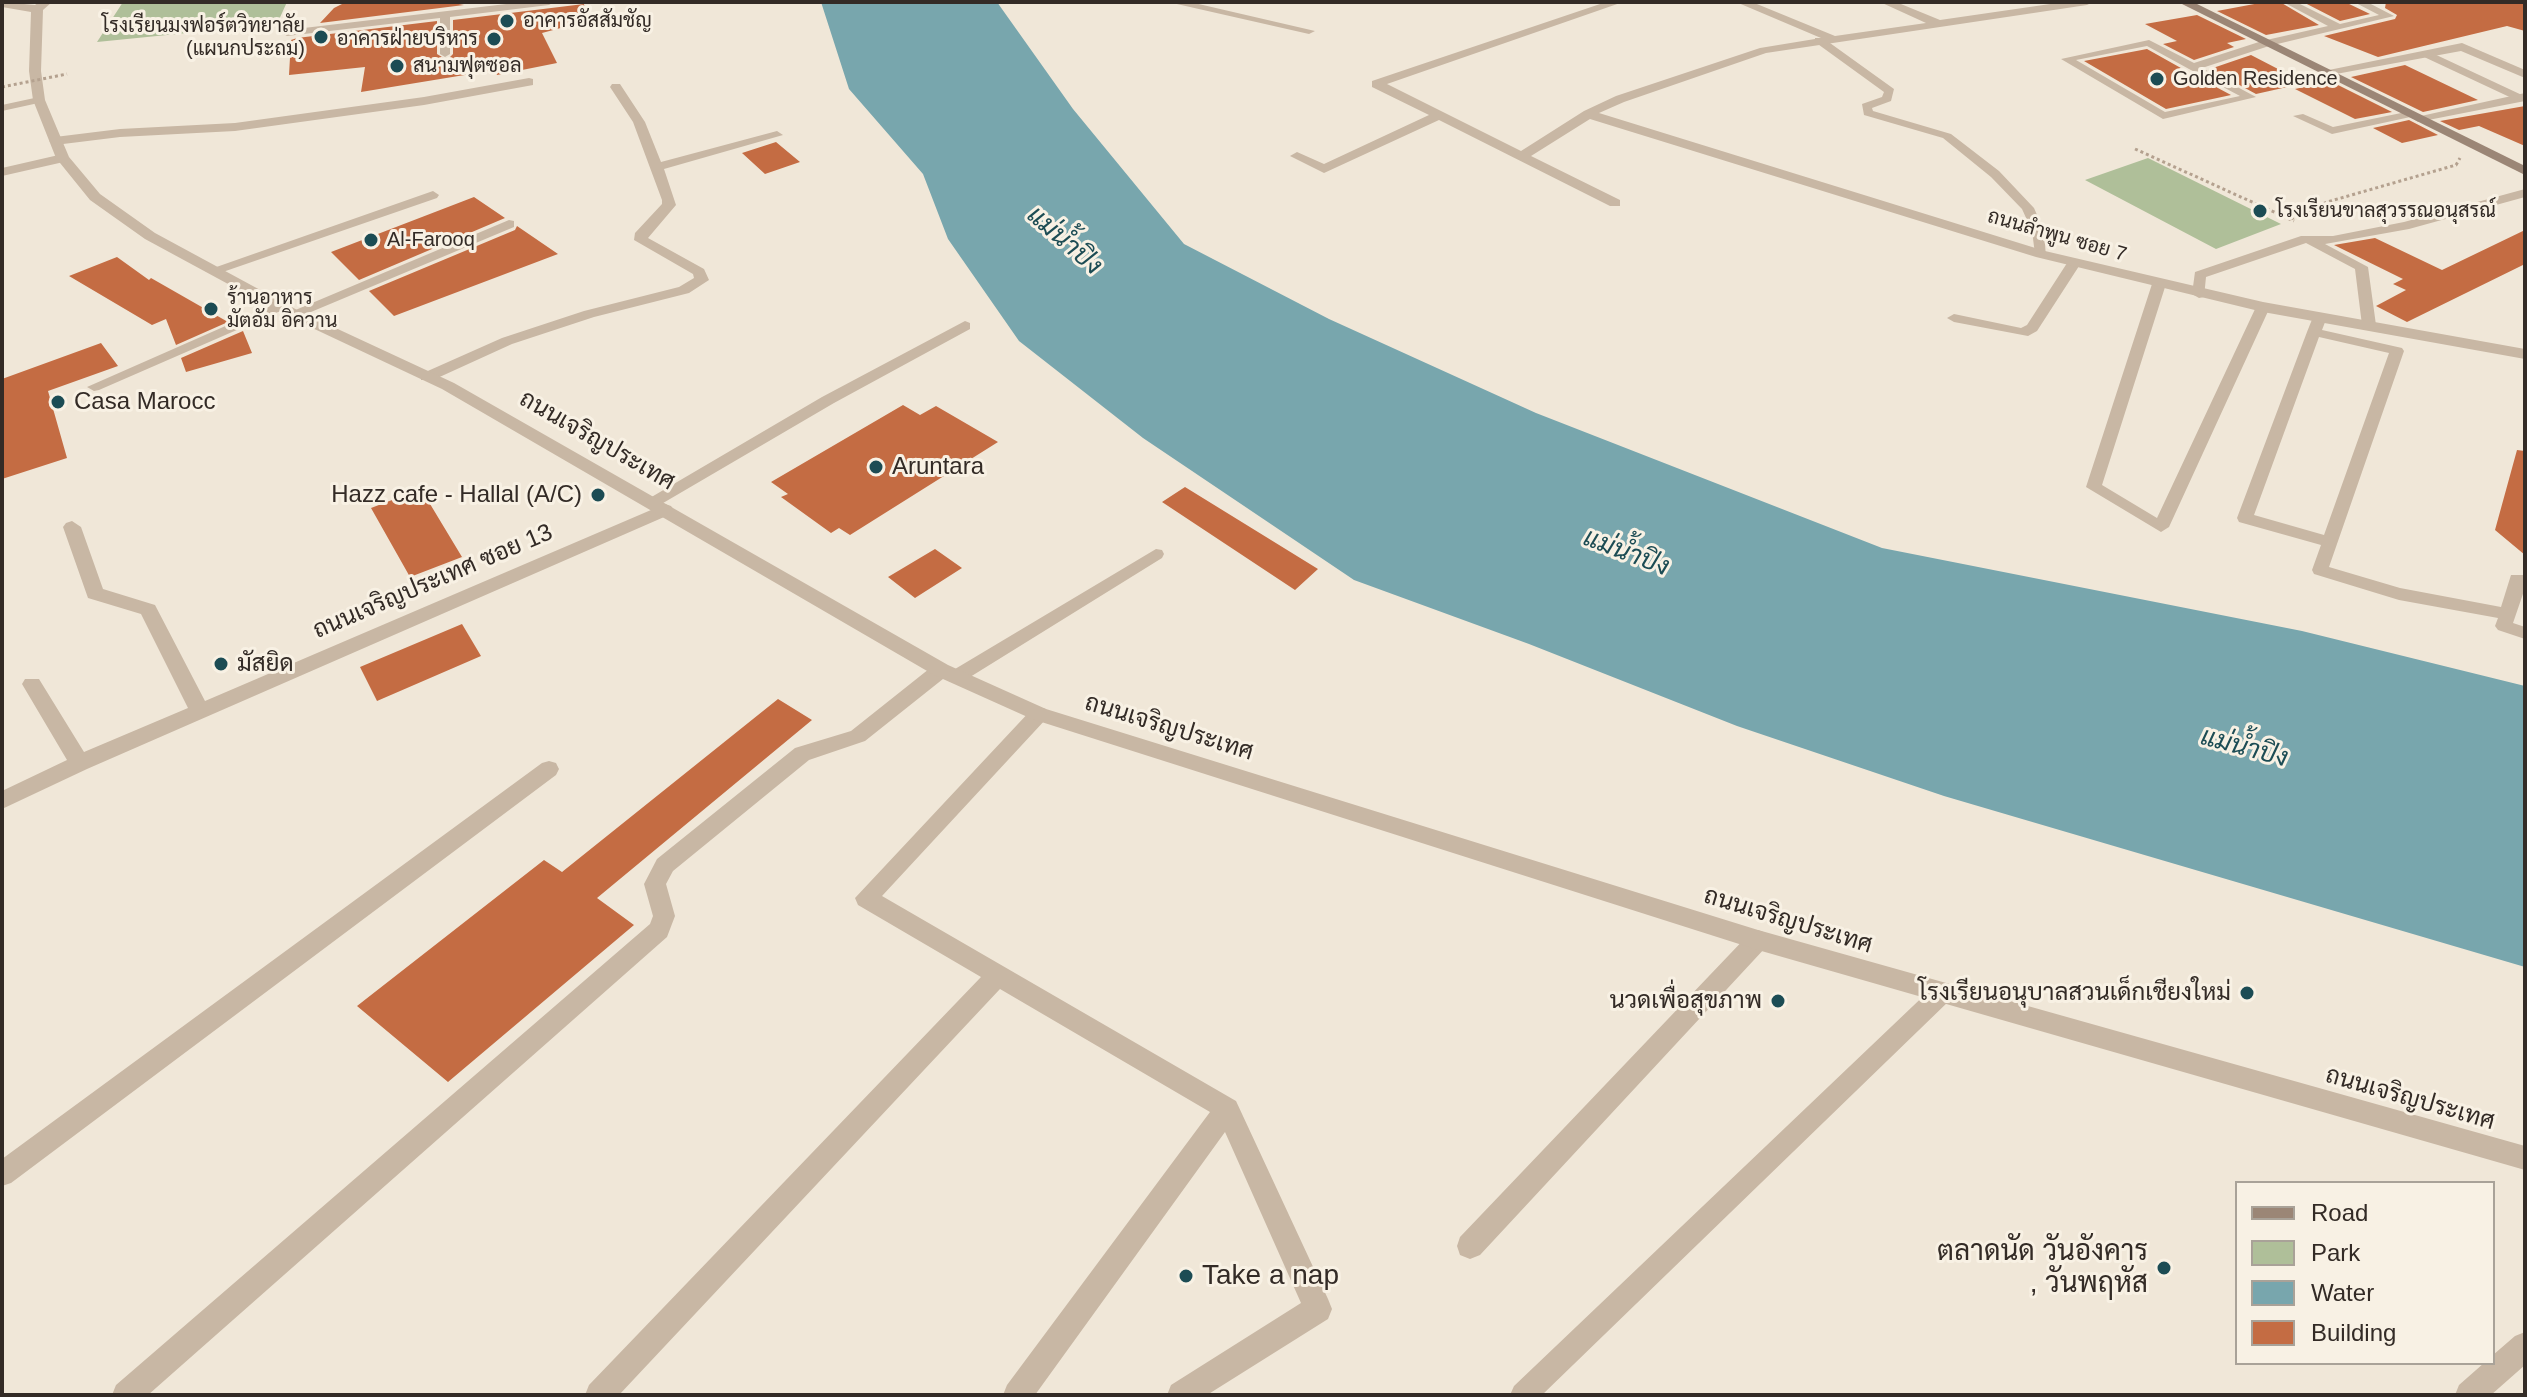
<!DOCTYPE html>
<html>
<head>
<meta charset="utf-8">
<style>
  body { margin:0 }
  #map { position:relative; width:2527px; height:1397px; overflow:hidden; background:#f0e7d8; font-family:Helvetica,sans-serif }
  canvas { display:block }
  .frame { position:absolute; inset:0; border:4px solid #332b26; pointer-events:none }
  .legend { position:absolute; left:2235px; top:1181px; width:260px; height:184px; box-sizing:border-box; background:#f8f1e4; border:2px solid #a9a298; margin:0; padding:10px 14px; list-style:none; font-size:24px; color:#332b26 }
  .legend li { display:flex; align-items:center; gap:16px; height:40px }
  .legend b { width:40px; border:2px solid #a9a298 }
</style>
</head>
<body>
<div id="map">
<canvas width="2527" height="1397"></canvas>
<div class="frame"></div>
<ul class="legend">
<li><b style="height:10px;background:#9b8676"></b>Road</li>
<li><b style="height:22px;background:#afbf99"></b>Park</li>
<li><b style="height:22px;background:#78a6ad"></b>Water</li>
<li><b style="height:22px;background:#c46c43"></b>Building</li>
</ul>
</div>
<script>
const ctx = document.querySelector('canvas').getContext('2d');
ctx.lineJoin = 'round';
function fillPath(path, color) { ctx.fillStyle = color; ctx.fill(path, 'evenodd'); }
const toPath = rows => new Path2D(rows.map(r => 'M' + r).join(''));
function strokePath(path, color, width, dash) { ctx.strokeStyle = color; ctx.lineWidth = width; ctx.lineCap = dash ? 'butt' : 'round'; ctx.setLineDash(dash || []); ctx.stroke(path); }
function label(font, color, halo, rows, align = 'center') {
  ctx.font = font + ' Helvetica,Sarabun,sans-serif'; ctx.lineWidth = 6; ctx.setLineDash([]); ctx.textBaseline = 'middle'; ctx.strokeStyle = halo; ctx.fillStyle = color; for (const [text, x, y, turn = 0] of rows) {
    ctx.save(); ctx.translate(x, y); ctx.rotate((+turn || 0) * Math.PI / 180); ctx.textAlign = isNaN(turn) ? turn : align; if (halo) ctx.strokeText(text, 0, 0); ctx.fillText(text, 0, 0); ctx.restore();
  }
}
fillPath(toPath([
  [123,2,287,2,277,24,97,42],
  [2148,158,2281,224,2216,249,2085,180]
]), '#afbf99');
fillPath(toPath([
  [821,2,997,2,1073,109,1184,244,1329,319,1536,413,1882,548,2302,631,2525,686,2525,967,1944,796,1737,726,1529,644,1354,580,1143,438,1019,341,948,239,923,174,849,89]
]), '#78a6ad');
fillPath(toPath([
  [346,2,448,2,464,5,320,23,334,8],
  [2265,2,2280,2,2319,25,2266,35,2217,11],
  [2303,2,2345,2,2370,14,2340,21],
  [2386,2,2525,2,2525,31,2507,26,2378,57,2324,36,2395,19,2397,15,2385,8],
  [584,4,587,21,542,33,557,63,497,75,495,70,361,92,365,67,289,75,291,40,297,38,437,21,437,54,447,60,453,54,453,20],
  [2197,15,2246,39,2227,43,2234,47,2194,60,2163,44,2177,41,2145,24],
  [2147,49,2188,72,2231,95,2166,109,2084,61],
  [2251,55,2305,83,2256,94,2210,69],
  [2405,65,2478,100,2423,112,2351,77],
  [2330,81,2392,112,2355,119,2295,89],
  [2525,106,2525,146,2479,126,2459,130,2440,121],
  [2409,120,2438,135,2402,143,2373,128],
  [776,142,800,162,765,174,742,153],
  [474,197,505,218,359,280,331,252],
  [517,226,558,254,394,316,369,291,515,230],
  [2525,230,2525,264,2407,322,2376,306,2406,290,2393,284,2403,279,2334,245,2375,238,2442,270],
  [117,257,149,280,151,278,228,322,176,345,166,319,152,325,69,276],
  [243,331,252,353,186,372,181,358],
  [101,343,118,366,48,391,67,458,2,479,2,379],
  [903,405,920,415,936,406,998,442,850,535,839,528,831,533,781,497,788,494,771,482],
  [2517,450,2525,451,2525,555,2495,530],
  [1185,487,1318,569,1295,590,1162,502],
  [421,489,462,557,410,577,371,508],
  [935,549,962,568,915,598,888,577],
  [462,624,481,656,377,701,360,667],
  [778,699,812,720,597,898,634,925,448,1082,357,1006,544,860,562,872]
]), '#c46c43');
strokePath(toPath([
  [2135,149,2294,221],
  [2291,219,2327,202,2456,165,2460,158]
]), '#b4a18f', 3, [3, 3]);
fillPath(toPath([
  [523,2,554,2,549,5,450,17,450,54,445,57,440,54,440,18,287,36,282,33,287,30,523,2],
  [2283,2,2296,2,2340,24,2379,15,2354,2,2367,2,2394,16,2269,46,2202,68,2256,97,2163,119,2061,59,2149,40,2194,63,2262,41,2328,26,2283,2],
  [2147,46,2189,69,2240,96,2165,112,2076,60,2147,46],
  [1815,38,1823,38,1894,89,1891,101,1872,108,1873,111,1951,134,1999,171,2034,208,2044,231,2046,257,2035,254,2032,231,2022,209,1991,177,1943,138,1864,115,1862,104,1882,97,1884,92,1815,42,1815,38],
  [2422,52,2430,52,2524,96,2525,99,2516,100,2422,56,2422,52],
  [39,97,45,100,43,102,2,111,2,105,39,97],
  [2411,111,2417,114,2415,116,2332,134,2293,116,2303,114,2333,127,2411,111],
  [2525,189,2525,197,2409,229,2325,244,2368,267,2376,325,2374,328,2364,328,2362,325,2355,269,2306,243,2206,277,2204,297,2199,298,2192,294,2195,272,2301,236,2333,236,2404,222,2525,189],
  [433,191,439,195,437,198,217,274,205,271,433,191],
  [2074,259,2081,263,2037,331,2028,336,1954,322,1947,318,1954,314,2021,328,2027,325,2069,260,2074,259],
  [2159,280,2166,284,2102,485,2157,518,2256,307,2263,303,2270,307,2169,527,2161,532,2086,487,2152,284,2159,280],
  [280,302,287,306,285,309,99,390,94,391,87,387,280,302],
  [2320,313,2327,317,2322,330,2402,348,2404,351,2329,567,2400,588,2501,607,2511,575,2523,575,2525,588,2513,623,2525,627,2525,639,2498,630,2495,626,2498,618,2399,600,2314,574,2312,570,2321,545,2239,522,2237,518,2307,332,2313,317,2320,313],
  [2319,337,2389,353,2324,535,2254,515,2319,337],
  [1156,549,1162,550,1164,554,1162,558,962,682,950,682,947,677,950,672,1156,549],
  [1942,984,1950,986,1953,993,1950,1000,1542,1395,1510,1395,1514,1386,1934,986,1942,984]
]), '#c8b7a4');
fillPath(toPath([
  [1168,2,1190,2,1315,31,1309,34,1168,2],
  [1606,2,1623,2,1387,84,1521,151,1584,111,1616,96,1760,48,1821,38,1736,2,1752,2,1835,36,1926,23,1880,2,1896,2,1940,20,2064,2,2093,2,2087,5,1766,53,1624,102,1599,113,2045,251,2263,302,2525,349,2525,359,2263,312,2036,257,1590,119,1531,156,1620,200,1620,206,1610,206,1439,120,1324,173,1290,156,1297,152,1324,164,1429,115,1372,87,1372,81,1606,2],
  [2462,43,2525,70,2525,78,2461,51,2325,76,2319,72,2462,43],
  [529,78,533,79,533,85,424,105,235,131,120,137,55,145,49,141,55,137,120,129,235,123,424,97,529,78],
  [612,84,620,84,645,122,661,162,777,131,783,135,664,169,676,205,648,238,704,269,709,280,689,293,594,317,512,344,433,380,421,380,421,374,502,338,584,311,679,287,694,278,693,274,634,240,635,233,662,204,662,200,633,122,610,87,612,84],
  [2525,93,2525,101,2418,122,2412,118,2525,93],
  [63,154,68,155,68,161,2,176,2,168,63,154],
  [509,220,514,221,514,227,299,317,294,319,286,314,509,220],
  [965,321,970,323,970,329,834,403,658,506,646,506,643,502,822,397,965,321],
  [665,504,671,506,674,510,671,514,87,769,2,809,2,791,67,760,22,684,25,679,39,679,84,752,188,708,141,614,88,598,63,527,66,523,72,521,81,527,103,589,155,605,205,701,665,504],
  [941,663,951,670,948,675,865,741,809,760,673,871,666,884,675,916,667,937,148,1395,112,1395,116,1385,650,924,653,916,644,884,657,859,795,748,851,731,934,665,941,663],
  [1039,707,1046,709,1049,714,1046,719,882,896,1236,1101,1328,1299,1332,1309,1328,1319,1207,1395,1167,1395,1171,1385,1301,1303,1225,1132,1035,1395,1003,1395,1007,1385,1210,1112,1000,989,619,1395,585,1395,589,1385,981,977,858,905,855,898,1032,709,1039,707],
  [549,761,556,763,559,769,556,775,11,1183,2,1186,2,1159,542,763,549,761],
  [1758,930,1766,933,1770,940,1766,947,1480,1255,1470,1259,1460,1255,1457,1246,1460,1237,1750,933,1758,930],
  [2525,1332,2525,1365,2491,1395,2455,1395,2459,1385,2484,1363,2493,1363,2493,1355,2515,1336,2525,1332]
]), '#c8b7a4');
fillPath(toPath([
  [2,2,35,5,39,2,52,2,43,10,41,71,45,100,69,157,100,194,155,233,299,311,454,383,948,665,1046,709,1758,930,2525,1146,2525,1170,1758,950,1032,719,934,675,442,389,289,317,145,239,90,200,56,158,33,100,29,71,31,12,2,7,2,2]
]), '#c8b7a4');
fillPath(toPath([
  [2178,2,2193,2,2525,166,2525,175,2178,2]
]), '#9b8676');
strokePath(toPath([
  [2,87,67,74]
]), '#b4a18f', 3, [3, 3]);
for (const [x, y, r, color] of [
  [507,21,8,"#1c4c54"],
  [321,37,8,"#1c4c54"],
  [494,39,8,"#1c4c54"],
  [397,66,8,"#1c4c54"],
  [2157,79,8,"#1c4c54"],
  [2260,211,8,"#1c4c54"],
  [371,240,8,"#1c4c54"],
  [211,309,8,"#1c4c54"],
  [58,402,8,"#1c4c54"],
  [876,467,8,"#1c4c54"],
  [598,495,8,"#1c4c54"],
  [221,664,8,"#1c4c54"],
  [2247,993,8,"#1c4c54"],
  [1778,1001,8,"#1c4c54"],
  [2164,1268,8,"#1c4c54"],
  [1186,1276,8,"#1c4c54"]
]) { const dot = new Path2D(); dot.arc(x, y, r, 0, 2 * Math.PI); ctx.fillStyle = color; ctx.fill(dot); strokePath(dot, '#f8f1e4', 3); }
label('20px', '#332b26', '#f8f1e4', [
  ["อาคารอัสสัมชัญ",523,21],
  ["โรงเรียนมงฟอร์ตวิทยาลัย",305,26,"right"],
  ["(แผนกประถม)",305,49,"right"],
  ["อาคารฝ่ายบริหาร",478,39,"right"],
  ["สนามฟุตซอล",413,66],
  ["Golden Residence",2173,79],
  ["โรงเรียนขาลสุวรรณอนุสรณ์",2276,211],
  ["Al-Farooq",387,240],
  ["ร้านอาหาร",227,298],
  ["มัตอัม อิควาน",227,321]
], 'left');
label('20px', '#332b26', '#f8f1e4', [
  ["ถนนลำพูน ซอย 7",2057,236,16]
]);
label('24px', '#332b26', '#f8f1e4', [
  ["Casa Marocc",74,402],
  ["Aruntara",892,467],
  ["Hazz cafe - Hallal (A/C)",582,495,"right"],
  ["มัสยิด",237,664],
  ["โรงเรียนอนุบาลสวนเด็กเชียงใหม่",2231,993,"right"],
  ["นวดเพื่อสุขภาพ",1762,1001,"right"]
], 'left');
label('24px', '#332b26', '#f8f1e4', [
  ["ถนนเจริญประเทศ",597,441,30],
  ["ถนนเจริญประเทศ ซอย 13",433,582,-23],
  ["ถนนเจริญประเทศ",1169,728,17],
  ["ถนนเจริญประเทศ",1788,921,17],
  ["ถนนเจริญประเทศ",2410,1099,16]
]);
label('italic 26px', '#1c4c54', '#f8f1e4', [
  ["แม่น้ำปิง",1064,241,41],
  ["แม่น้ำปิง",1626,553,21],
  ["แม่น้ำปิง",2244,748,15]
]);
label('28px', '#332b26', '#f8f1e4', [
  ["ตลาดนัด วันอังคาร",2148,1252],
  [", วันพฤหัส",2148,1284],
  ["Take a nap",1202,1276,"left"]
], 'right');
</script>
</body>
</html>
